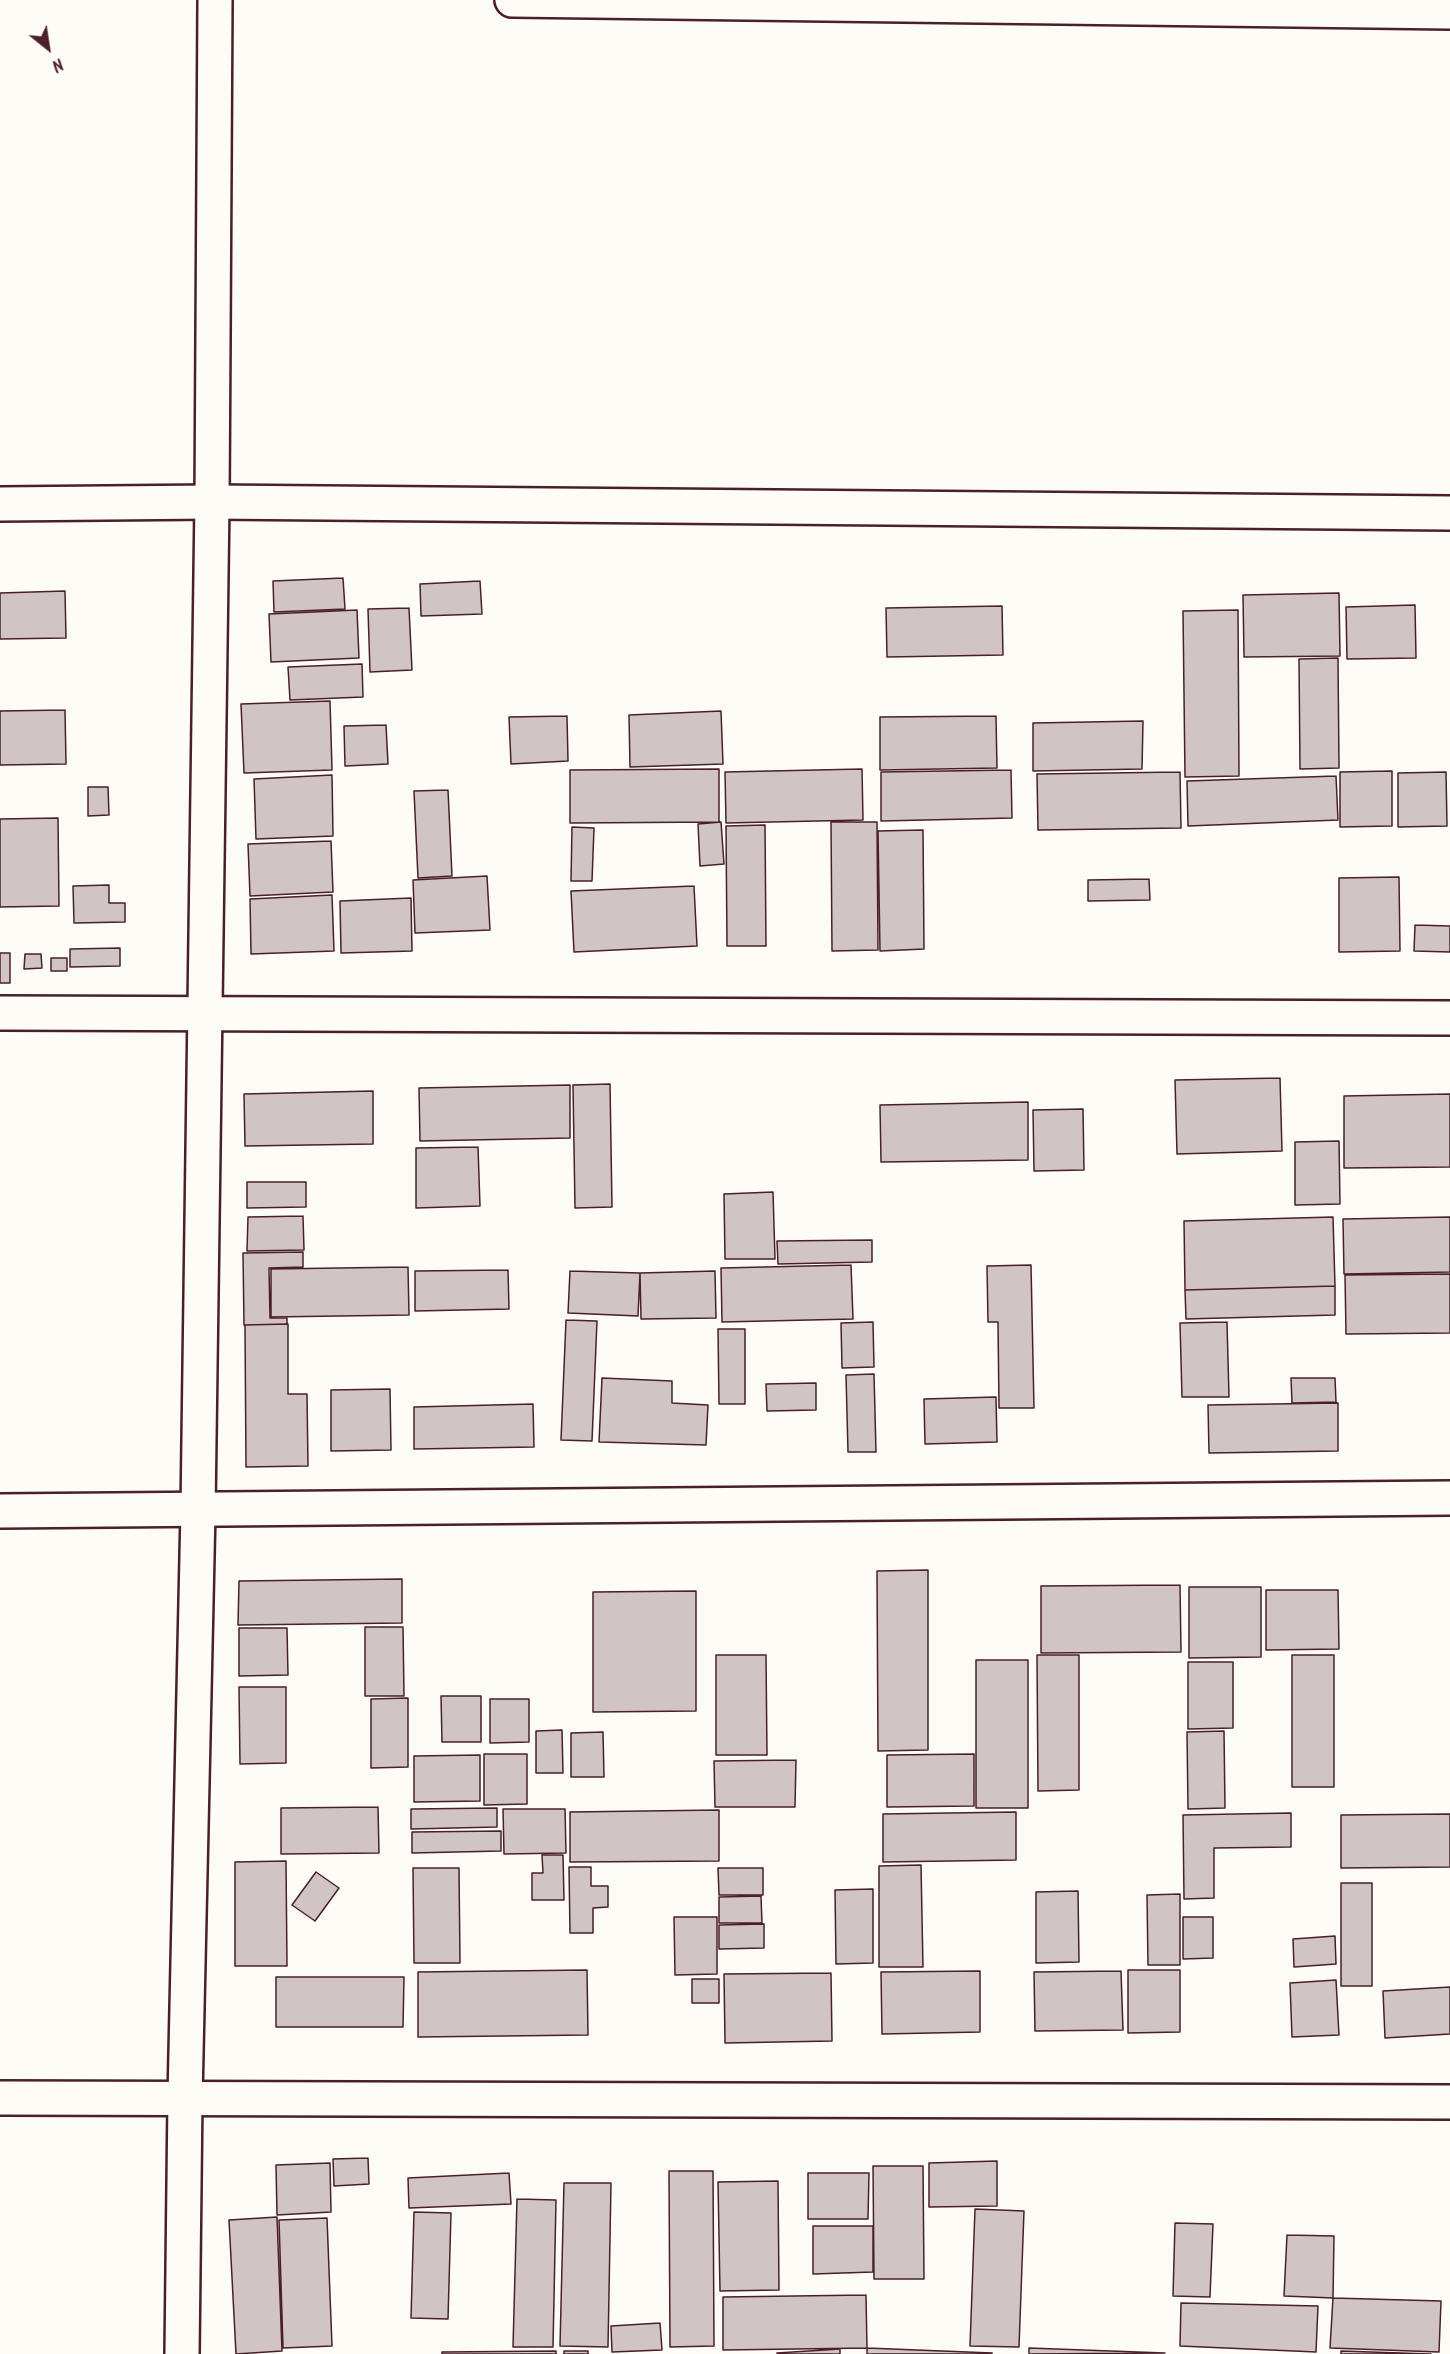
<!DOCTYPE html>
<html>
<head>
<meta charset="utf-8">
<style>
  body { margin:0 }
  #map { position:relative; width:1450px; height:2354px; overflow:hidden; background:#fdfcf7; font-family:Kalam,sans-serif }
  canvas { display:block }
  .north { position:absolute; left:18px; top:18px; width:60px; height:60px; -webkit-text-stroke:4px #fdfcf7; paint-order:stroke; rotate:150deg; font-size:16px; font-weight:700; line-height:24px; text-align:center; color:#4a1f2b }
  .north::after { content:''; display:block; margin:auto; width:21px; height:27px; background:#4a1f2b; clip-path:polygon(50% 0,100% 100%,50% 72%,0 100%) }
</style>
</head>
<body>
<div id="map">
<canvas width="1450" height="2354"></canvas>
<div class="north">N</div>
</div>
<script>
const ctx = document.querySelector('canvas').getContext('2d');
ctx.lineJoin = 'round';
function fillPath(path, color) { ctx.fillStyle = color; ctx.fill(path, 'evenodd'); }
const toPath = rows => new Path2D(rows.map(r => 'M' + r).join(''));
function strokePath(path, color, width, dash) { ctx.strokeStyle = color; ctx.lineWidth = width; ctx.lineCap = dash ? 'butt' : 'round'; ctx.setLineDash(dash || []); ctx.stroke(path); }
const building = toPath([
  [343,578,345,609,274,612,273,581,343,578],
  [480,581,482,614,421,616,420,584,480,581],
  [65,591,66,638,0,639,0,593,65,591],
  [1339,593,1340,656,1244,657,1243,595,1339,593],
  [1415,605,1416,658,1347,659,1346,607,1415,605],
  [1002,606,1003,655,887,657,886,608,1002,606],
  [409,608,412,670,370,672,368,609,409,608],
  [357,610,359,658,271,662,269,614,357,610],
  [1238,610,1239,776,1185,777,1183,611,1238,610],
  [1338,658,1339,768,1300,769,1299,659,1338,658],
  [362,664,363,697,290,700,288,667,362,664],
  [330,701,332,770,244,773,241,704,330,701],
  [65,710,66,764,0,765,0,711,65,710],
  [721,711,723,764,630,767,629,715,721,711],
  [567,716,568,761,511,764,509,717,567,716],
  [996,716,997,768,880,770,880,717,996,716],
  [1143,721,1142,769,1033,771,1033,723,1143,721],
  [386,725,388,764,345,766,344,726,386,725],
  [719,769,719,822,570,823,570,770,719,769],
  [862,769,863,820,726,823,725,772,862,769],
  [1011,770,1012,818,881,821,881,772,1011,770],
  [1392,771,1392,826,1340,827,1340,772,1392,771],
  [1180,772,1181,828,1038,830,1037,774,1180,772],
  [1446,772,1447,826,1398,827,1398,773,1446,772],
  [332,775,333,836,256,839,254,779,332,775],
  [1336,776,1338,820,1188,826,1187,781,1336,776],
  [88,787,108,787,109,815,88,816,88,787],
  [448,790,452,876,418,878,414,791,448,790],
  [58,818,59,906,0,907,0,819,58,818],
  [721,822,724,864,700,866,698,824,721,822],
  [831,822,877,822,878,950,832,951,831,822],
  [765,825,766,946,727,946,726,826,765,825],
  [572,827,594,828,592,881,571,881,572,827],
  [923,830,924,949,880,951,878,831,923,830],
  [331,841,333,892,250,896,248,844,331,841],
  [487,876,490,930,415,933,413,880,487,876],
  [1399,877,1400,951,1339,952,1339,878,1399,877],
  [1149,879,1150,900,1088,901,1088,880,1149,879],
  [109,885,109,903,125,903,125,922,74,923,73,886,109,885],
  [694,886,697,946,574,952,571,891,694,886],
  [332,895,334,951,251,954,250,899,332,895],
  [411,898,412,951,341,953,340,901,411,898],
  [1415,925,1450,926,1450,952,1414,951,1415,925],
  [120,948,120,966,70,967,70,949,120,948],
  [0,953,10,953,10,983,0,983,0,953],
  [25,954,41,954,42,968,24,969,25,954],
  [51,958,67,958,67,971,51,971,51,958],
  [1280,1078,1282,1151,1177,1154,1175,1080,1280,1078],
  [610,1084,612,1207,575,1208,573,1085,610,1084],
  [570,1085,570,1138,420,1141,419,1088,570,1085],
  [373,1091,373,1144,245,1146,244,1094,373,1091],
  [1450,1094,1450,1167,1344,1168,1344,1096,1450,1094],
  [1028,1102,1028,1160,881,1162,880,1105,1028,1102],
  [1083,1109,1084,1170,1034,1171,1033,1110,1083,1109],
  [1339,1141,1340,1204,1295,1205,1295,1142,1339,1141],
  [478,1147,480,1206,416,1208,416,1148,478,1147],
  [247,1182,306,1182,306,1207,247,1208,247,1182],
  [773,1192,775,1259,725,1259,724,1194,773,1192],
  [303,1216,304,1250,247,1251,248,1217,303,1216],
  [1333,1217,1335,1286,1185,1290,1184,1221,1333,1217],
  [1450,1217,1450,1272,1344,1274,1343,1219,1450,1217],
  [872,1240,872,1262,778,1264,777,1241,872,1240],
  [303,1252,303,1267,269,1268,270,1318,287,1318,287,1324,244,1325,243,1253,303,1252],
  [851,1265,853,1319,722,1322,721,1268,851,1265],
  [1031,1265,1034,1408,999,1408,998,1322,988,1322,987,1266,1031,1265],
  [408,1267,409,1315,271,1317,271,1269,408,1267],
  [508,1270,509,1309,415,1311,415,1271,508,1270],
  [570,1271,640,1273,638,1316,568,1313,570,1271],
  [715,1271,716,1318,641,1319,640,1273,715,1271],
  [1450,1274,1450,1333,1346,1334,1345,1275,1450,1274],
  [1335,1286,1335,1315,1186,1319,1185,1290,1335,1286],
  [566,1320,597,1321,592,1441,561,1440,566,1320],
  [873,1322,874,1367,842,1368,841,1323,873,1322],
  [1227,1322,1229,1397,1182,1397,1180,1323,1227,1322],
  [288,1324,288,1394,307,1394,308,1466,246,1467,245,1325,288,1324],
  [718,1329,745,1329,745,1404,719,1404,718,1329],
  [874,1374,876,1452,848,1452,846,1375,874,1374],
  [602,1378,672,1381,672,1403,708,1405,706,1445,599,1442,602,1378],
  [1291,1378,1335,1378,1336,1402,1292,1403,1291,1378],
  [816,1383,816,1410,767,1411,766,1384,816,1383],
  [390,1389,391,1450,331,1451,331,1390,390,1389],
  [996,1397,997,1442,925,1444,924,1399,996,1397],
  [1338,1403,1338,1451,1209,1453,1208,1405,1338,1403],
  [533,1404,534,1447,414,1449,414,1407,533,1404],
  [928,1570,928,1750,878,1751,877,1571,928,1570],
  [402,1579,402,1623,238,1625,239,1581,402,1579],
  [1180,1585,1181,1652,1041,1653,1041,1586,1180,1585],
  [1189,1587,1261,1587,1261,1657,1189,1658,1189,1587],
  [1266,1590,1338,1590,1339,1649,1266,1650,1266,1590],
  [696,1591,696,1711,593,1712,593,1592,696,1591],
  [365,1627,403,1627,404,1696,365,1696,365,1627],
  [239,1628,287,1628,288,1675,239,1676,239,1628],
  [716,1655,766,1655,767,1755,716,1755,716,1655],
  [1037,1655,1079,1655,1079,1790,1038,1791,1037,1655],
  [1292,1655,1334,1655,1334,1787,1292,1787,1292,1655],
  [976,1660,1028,1660,1028,1808,976,1808,976,1660],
  [1188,1662,1233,1662,1233,1728,1188,1729,1188,1662],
  [239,1687,286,1687,286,1763,240,1764,239,1687],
  [441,1696,481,1696,481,1742,442,1742,441,1696],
  [408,1698,408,1767,371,1768,371,1699,408,1698],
  [490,1699,529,1699,529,1742,490,1743,490,1699],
  [562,1730,563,1773,536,1773,536,1731,562,1730],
  [1224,1731,1225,1808,1188,1809,1187,1732,1224,1731],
  [603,1732,604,1777,571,1777,571,1733,603,1732],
  [484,1754,527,1754,527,1804,484,1805,484,1754],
  [974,1754,974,1806,887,1807,887,1755,974,1754],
  [480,1755,480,1801,414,1802,414,1756,480,1755],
  [796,1760,795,1807,715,1807,714,1761,796,1760],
  [378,1807,379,1853,281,1854,281,1808,378,1807],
  [497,1808,497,1827,411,1829,411,1809,497,1808],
  [503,1809,565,1809,566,1853,504,1854,503,1809],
  [719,1810,719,1861,570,1862,570,1812,719,1810],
  [1016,1812,1016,1860,883,1862,883,1814,1016,1812],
  [1291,1813,1291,1847,1214,1848,1214,1898,1184,1899,1183,1815,1291,1813],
  [1450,1814,1450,1867,1341,1868,1341,1815,1450,1814],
  [501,1831,501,1851,412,1853,412,1832,501,1831],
  [542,1855,563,1855,564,1900,532,1900,532,1873,543,1873,542,1855],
  [286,1861,287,1966,235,1966,235,1862,286,1861],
  [921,1865,923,1967,879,1967,879,1866,921,1865],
  [569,1867,591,1867,591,1886,608,1886,608,1907,593,1908,593,1933,570,1933,569,1867],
  [413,1868,459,1868,460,1963,414,1963,413,1868],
  [718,1868,763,1868,763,1895,719,1895,718,1868],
  [316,1872,339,1888,315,1921,292,1905,316,1872],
  [1341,1883,1372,1883,1372,1986,1341,1986,1341,1883],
  [873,1889,873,1963,836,1964,835,1890,873,1889],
  [1078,1891,1079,1962,1036,1963,1036,1892,1078,1891],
  [1180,1894,1180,1965,1148,1965,1147,1895,1180,1894],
  [761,1896,762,1923,719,1923,719,1897,761,1896],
  [674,1917,717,1917,717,1974,675,1975,674,1917],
  [1183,1917,1213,1917,1213,1958,1183,1959,1183,1917],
  [764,1924,764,1948,719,1949,719,1925,764,1924],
  [1335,1936,1336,1964,1294,1967,1293,1939,1335,1936],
  [587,1970,588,2035,418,2037,418,1972,587,1970],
  [1128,1970,1180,1970,1180,2032,1128,2033,1128,1970],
  [980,1971,980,2032,882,2034,881,1972,980,1971],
  [1121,1971,1123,2030,1035,2031,1034,1972,1121,1971],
  [831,1973,832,2041,725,2043,724,1974,831,1973],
  [276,1977,404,1977,403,2027,276,2027,276,1977],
  [692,1979,719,1979,719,2003,692,2003,692,1979],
  [1336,1980,1339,2035,1292,2037,1290,1983,1336,1980],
  [1450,1987,1450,2034,1385,2038,1383,1991,1450,1987],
  [368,2158,369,2184,334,2186,333,2159,368,2158],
  [997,2161,997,2206,929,2207,929,2163,997,2161],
  [330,2163,331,2212,277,2215,276,2165,330,2163],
  [873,2166,923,2166,924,2279,874,2279,873,2166],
  [669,2171,713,2171,714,2346,670,2347,669,2171],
  [509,2173,511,2204,409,2208,408,2178,509,2173],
  [808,2173,869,2173,868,2219,808,2219,808,2173],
  [778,2181,779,2290,720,2291,718,2182,778,2181],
  [564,2183,611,2183,608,2347,560,2346,564,2183],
  [517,2199,556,2200,553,2347,513,2347,517,2199],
  [975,2209,1024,2211,1019,2347,970,2346,975,2209],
  [414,2212,451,2213,448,2319,411,2318,414,2212],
  [277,2217,282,2351,236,2354,229,2220,277,2217],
  [327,2218,332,2346,283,2348,279,2220,327,2218],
  [1175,2223,1213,2224,1210,2297,1173,2296,1175,2223],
  [813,2226,873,2226,873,2272,813,2274,813,2226],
  [1287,2235,1334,2236,1333,2298,1284,2296,1287,2235],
  [866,2295,867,2348,723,2350,723,2297,866,2295],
  [1333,2298,1441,2301,1439,2352,1330,2348,1333,2298],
  [1181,2303,1318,2306,1316,2352,1180,2346,1181,2303],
  [660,2323,662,2350,612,2352,611,2326,660,2323],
  [867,2348,992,2353,992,2354,867,2354,867,2348],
  [1029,2348,1165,2353,1029,2354,1029,2348],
  [840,2349,840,2354,777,2354,777,2353,840,2349],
  [556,2351,556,2354,442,2354,442,2352,556,2351],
  [564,2351,588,2351,588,2354,564,2354,564,2351],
  [1341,2351,1431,2354,1341,2354,1341,2351]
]);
fillPath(building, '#d0c5c4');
strokePath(building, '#4a1f2b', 1.5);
const street = toPath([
  [0,504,212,502,1450,513],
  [0,1013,1450,1018],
  [0,1511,1450,1498],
  [0,2098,1450,2102]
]);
const secondary = toPath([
  [512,0,1450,12],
  [182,2354,185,2098,198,1511,212,502,215,0]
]);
strokePath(street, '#4a1f2b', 38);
strokePath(secondary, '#4a1f2b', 38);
strokePath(street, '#fdfcf7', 33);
strokePath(secondary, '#fdfcf7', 33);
</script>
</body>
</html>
